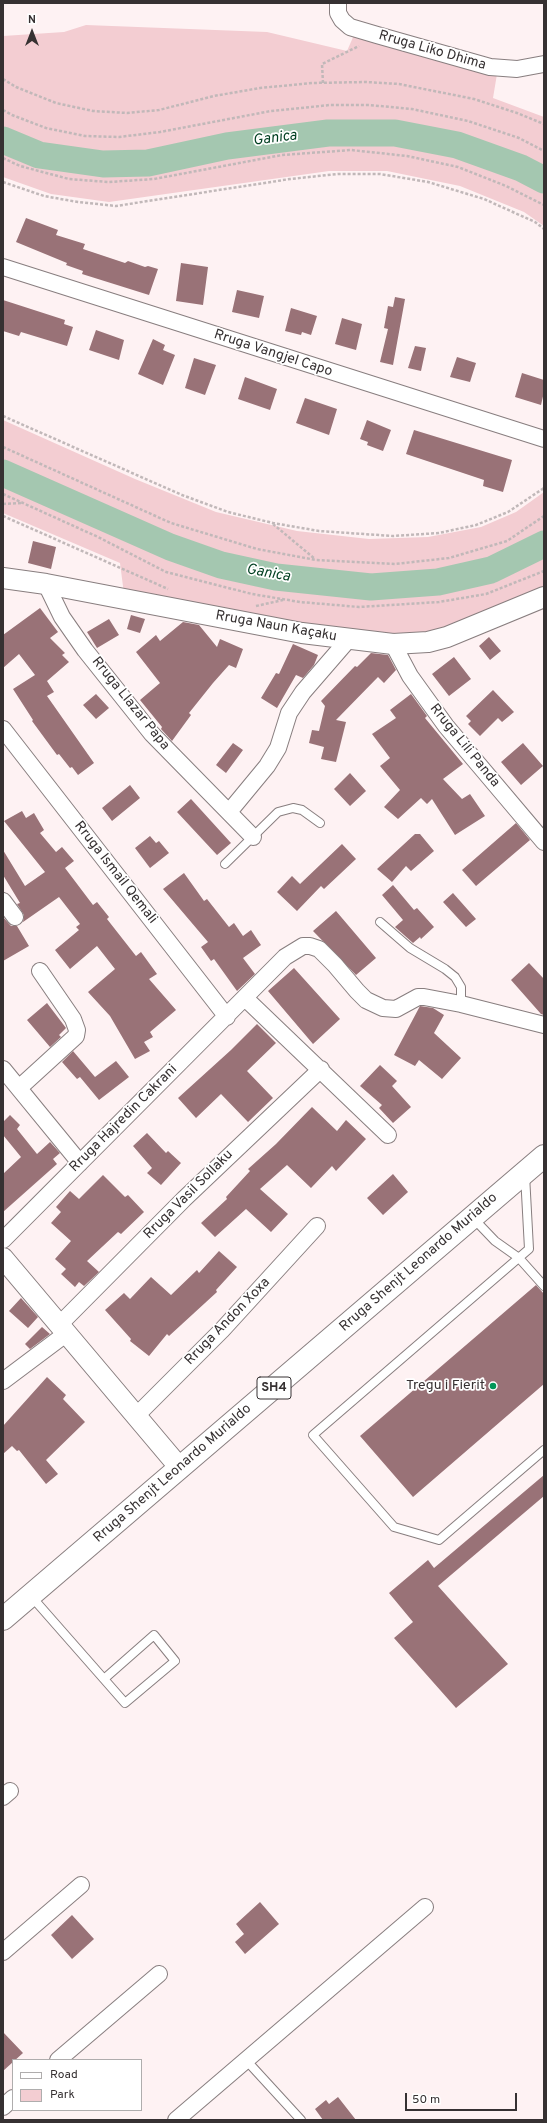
<!DOCTYPE html>
<html>
<head>
<meta charset="utf-8">
<style>
  body { margin:0 }
  #map { position:relative; width:547px; height:2123px; overflow:hidden; background:#fef2f3; font-family:Overpass,sans-serif }
  canvas { display:block }
  .frame { position:absolute; inset:0; border:4px solid #363132; pointer-events:none }
  .legend { position:absolute; left:12px; top:2059px; width:130px; height:52px; box-sizing:border-box; background:#fff; border:1px solid #afadad; margin:0; padding:5px 7px; list-style:none; font-size:12px; color:#363132 }
  .legend li { display:flex; align-items:center; gap:8px; height:20px }
  .legend b { width:20px; border:1px solid #afadad }
  .north { position:absolute; left:12px; top:12px; width:40px; height:40px; -webkit-text-stroke:3px #fff; paint-order:stroke; rotate:0deg; font-size:11px; font-weight:700; line-height:16px; text-align:center; color:#363132 }
  .north::after { content:''; display:block; margin:auto; width:14px; height:18px; background:#363132; clip-path:polygon(50% 0,100% 100%,50% 72%,0 100%) }
  .scale { position:absolute; left:405px; top:2093px; width:112px; height:18px; box-sizing:border-box; border:2px solid #363132; border-top:0; padding-left:5px; font-size:12px; line-height:14px; white-space:nowrap; color:#363132; -webkit-text-stroke:3px #fff; paint-order:stroke }
</style>
</head>
<body>
<div id="map">
<canvas width="547" height="2123"></canvas>
<div class="frame"></div>
<ul class="legend">
<li><b style="height:5px;background:#fff"></b>Road</li>
<li><b style="height:11px;background:#f3cdd2"></b>Park</li>
</ul>
<div class="north">N</div>
<div class="scale">50 m</div>
</div>
<script>
const ctx = document.querySelector('canvas').getContext('2d');
ctx.lineJoin = 'round';
function fillPath(path, color) { ctx.fillStyle = color; ctx.fill(path, 'evenodd'); }
const toPath = rows => new Path2D(rows.map(r => 'M' + r).join(''));
function strokePath(path, color, width, dash) { ctx.strokeStyle = color; ctx.lineWidth = width; ctx.lineCap = dash ? 'butt' : 'round'; ctx.setLineDash(dash || []); ctx.stroke(path); }
function label(font, color, halo, rows, align = 'center') {
  ctx.font = font + ' Overpass,sans-serif'; ctx.lineWidth = 3.5; ctx.setLineDash([]); ctx.textBaseline = 'middle'; ctx.strokeStyle = halo; ctx.fillStyle = color; for (const [text, x, y, turn = 0] of rows) {
    ctx.save(); ctx.translate(x, y); ctx.rotate((+turn || 0) * Math.PI / 180); ctx.textAlign = isNaN(turn) ? turn : align; if (halo) ctx.strokeText(text, 0, 0); ctx.fillText(text, 0, 0); ctx.restore();
  }
}
fillPath(toPath([
  [86,25,267,32,347,51,354,35,497,74,493,98,544,117,544,226,524,212,460,186,387,171,329,171,109,202,51,194,3,177,3,36,64,32],
  [3,420,135,479,216,512,297,531,369,539,428,537,481,527,516,512,544,492,544,586,445,633,351,636,124,594,120,563,3,513]
]), '#f3cdd2');
strokePath(toPath([
  [3,140,39,155,103,164,148,163,227,146,328,133,395,133,457,145,521,168,544,180],
  [3,473,170,547,221,565,276,577,371,587,438,582,491,570,544,544]
]), '#a4c7b0', 27);
fillPath(toPath([
  [26,218,58,230,56,235,85,244,83,249,125,263,128,261,145,267,148,266,158,269,149,295,82,274,83,271,66,265,67,263,16,242],
  [181,263,208,267,203,305,176,301],
  [237,290,264,296,259,318,232,312],
  [395,297,405,299,393,365,380,362,388,329,384,328,388,306,393,307],
  [3,300,65,320,64,324,73,327,67,346,21,332,19,336,3,331],
  [291,308,317,316,311,335,302,332,301,335,285,331],
  [342,318,362,324,356,350,335,344],
  [96,330,124,340,119,360,89,350],
  [153,339,165,345,163,350,175,355,163,385,138,374],
  [415,346,426,348,421,371,408,368],
  [457,357,476,363,470,382,450,377],
  [194,358,216,365,205,395,185,388],
  [522,373,544,380,544,392,541,405,515,397],
  [245,377,277,389,270,410,238,399],
  [305,398,337,409,329,435,296,423],
  [367,420,391,430,383,451,367,445,368,442,360,439],
  [414,430,512,460,503,492,483,486,484,480,406,454],
  [33,541,56,547,51,569,28,563],
  [40,608,58,632,50,638,65,653,62,655,69,662,47,681,54,692,47,696,94,763,78,775,72,767,70,768,59,754,57,755,32,721,33,720,13,689,35,675,19,654,3,668,3,635],
  [131,615,145,619,140,633,127,629],
  [109,619,119,635,97,648,87,632],
  [183,622,199,625,217,647,220,639,243,649,236,668,229,665,213,683,189,713,191,715,172,741,161,729,162,727,140,700,160,683,136,652,156,635,160,641],
  [489,637,501,651,490,660,479,646],
  [293,644,318,655,314,665,303,678,296,675,277,708,261,698,276,673,279,674],
  [371,653,388,655,396,670,384,683,378,677,336,720,346,722,336,762,321,759,324,747,309,743,312,730,319,731,325,706,321,701,355,666,357,667],
  [454,657,471,679,449,696,432,674],
  [493,690,514,712,502,722,498,718,480,736,468,724,471,721,466,716],
  [96,694,109,708,96,719,83,705],
  [411,694,427,716,425,718,463,764,443,779,462,799,470,794,485,816,455,835,432,799,427,804,421,798,398,819,384,807,400,790,380,766,390,758,372,734,396,718,390,710],
  [233,743,243,750,226,773,216,765],
  [523,743,543,766,521,785,501,762],
  [350,773,366,791,350,806,334,789],
  [130,785,140,798,112,821,102,808],
  [191,799,231,843,217,855,177,812],
  [22,811,26,818,34,813,44,830,40,833,56,852,62,847,74,861,65,868,93,905,97,902,109,917,107,919,136,956,141,952,157,974,149,979,176,1010,150,1032,153,1037,144,1042,150,1051,135,1059,110,1016,88,992,115,969,97,946,70,969,55,950,79,930,76,927,80,924,59,897,23,922,24,915,17,904,20,903,3,875,3,850,25,886,45,872,4,821],
  [516,823,530,840,476,886,462,870],
  [415,834,420,834,434,851,411,871,406,866,392,882,377,869],
  [150,836,156,843,159,841,169,853,150,868,135,848],
  [342,844,356,859,324,889,321,886,297,911,277,892,292,876,300,884],
  [184,873,204,901,207,899,229,927,234,923,243,936,251,930,261,945,243,958,255,974,237,991,214,959,211,961,201,947,208,942,163,889],
  [393,885,414,910,417,908,434,927,421,939,420,937,413,943,395,927,403,920,382,895],
  [453,893,476,919,466,927,443,902],
  [336,911,376,958,356,975,313,931],
  [3,917,11,926,17,926,29,946,3,961],
  [529,963,544,979,544,1015,541,1014,511,980],
  [294,968,340,1019,313,1044,268,991],
  [47,1003,66,1028,59,1035,61,1037,50,1047,27,1020],
  [420,1006,433,1008,444,1015,434,1033,461,1058,442,1079,419,1060,415,1066,394,1055],
  [257,1024,276,1043,247,1071,273,1098,248,1122,221,1094,196,1118,178,1098,231,1050],
  [73,1051,95,1077,116,1061,129,1077,99,1100,80,1077,77,1079,62,1062],
  [380,1065,397,1081,392,1086,411,1107,393,1123,379,1108,382,1105,360,1086],
  [312,1107,337,1131,346,1120,366,1139,336,1171,332,1166,311,1188,287,1165,260,1189,288,1214,271,1232,246,1209,215,1237,201,1223,227,1199,226,1197,250,1171,248,1169,276,1144],
  [10,1115,20,1125,17,1129,37,1154,50,1142,60,1153,53,1159,57,1164,3,1212,3,1174,21,1157,3,1135,3,1122],
  [147,1133,166,1153,168,1151,181,1163,161,1185,147,1173,152,1168,133,1146],
  [393,1174,408,1192,383,1215,367,1198],
  [103,1175,125,1197,128,1195,144,1212,121,1234,118,1232,87,1261,99,1272,84,1286,79,1282,75,1287,61,1274,66,1269,55,1259,71,1241,51,1223,61,1212,56,1207,70,1191,79,1199],
  [219,1251,237,1267,216,1290,217,1292,169,1336,167,1334,149,1356,130,1341,131,1339,105,1310,124,1293,130,1299,151,1277,171,1295,197,1270,199,1273],
  [536,1285,544,1294,544,1384,413,1497,360,1436],
  [21,1298,38,1317,28,1328,9,1311],
  [42,1327,50,1334,30,1349,25,1344],
  [47,1377,66,1395,63,1399,85,1422,46,1460,58,1474,46,1484,19,1450,17,1451,12,1446,3,1454,3,1426],
  [544,1475,544,1496,438,1586,508,1664,456,1708,394,1638,413,1622,389,1593,428,1560,434,1568],
  [260,1902,279,1924,245,1954,235,1942,244,1934,236,1924],
  [72,1915,94,1939,72,1959,51,1935],
  [3,2032,23,2053,3,2071],
  [338,2097,356,2120,323,2120,315,2109,326,2100,329,2104]
]), '#997277');
const service = toPath([
  [225,864,278,812,293,808,302,810,320,823],
  [380,922,410,948,445,969,455,977,461,987,461,1004],
  [525,1175,529,1249,313,1435,394,1527,439,1540,544,1450],
  [473,1218,495,1241,519,1258,544,1286],
  [31,1596,125,1703,175,1661,154,1635,104,1679],
  [246,2060,301,2120]
]);
const minor = toPath([
  [338,3,338,13,342,20,350,27,377,35,490,67,517,69,544,64],
  [3,267,544,439],
  [46,584,62,617,85,650,152,734,253,837],
  [393,644,410,676,446,726,544,842],
  [3,729,227,1017],
  [229,812,267,766,278,748,289,713,303,692,348,640],
  [3,901,15,917],
  [245,998,388,1135],
  [3,1069,80,1163],
  [19,1088,76,1036,77,1030,73,1019,40,971],
  [3,1240,285,957,303,946,310,946,319,949,335,965,357,991,366,1000,383,1008,396,1009,418,997,424,997,461,1004,544,1025],
  [60,1324,184,1199,321,1069],
  [3,1381,67,1333],
  [136,1416,222,1330,317,1226],
  [3,1797,10,1791],
  [3,1952,81,1885],
  [58,2060,159,1974],
  [3,2107,13,2098],
  [176,2120,425,1907]
]);
const tertiary = toPath([
  [3,578,46,584,302,633,393,644,428,642,447,637,544,597],
  [3,1258,180,1468]
]);
const primary = toPath([
  [3,1619,544,1156]
]);
strokePath(service, '#887e7f', 10);
strokePath(minor, '#887e7f', 18);
strokePath(tertiary, '#887e7f', 22);
strokePath(primary, '#887e7f', 24);
strokePath(toPath([
  [3,79,16,87,56,103,93,111,127,113,159,110,214,96,260,88,312,83,366,82,399,84,474,99,517,113,544,124],
  [323,83,322,64,359,46],
  [3,110,12,115,46,128,85,136,119,137,160,132,271,111,330,105,369,105,412,109,468,121,519,138,544,151],
  [3,158,20,166,69,179,109,182,154,179,282,155,351,150,407,156,458,167,506,186,544,205],
  [3,182,44,196,78,202,116,206,290,179,338,174,380,174,428,182,484,199,535,222,544,229],
  [3,416,182,495,228,512,273,523,319,531,393,536,439,533,476,525,508,512,544,488],
  [3,447,171,523,257,549,316,560,395,564,449,558,507,541,544,516],
  [3,494,98,537,166,572,252,594,300,602,359,607,439,602,486,594,544,571],
  [3,504,22,503],
  [3,516,168,589],
  [273,524,315,559],
  [256,606,283,600]
]), '#c1b8b9', 2.5, [3, 2]);
strokePath(service, '#fff', 8);
strokePath(minor, '#fff', 16);
strokePath(tertiary, '#fff', 20);
strokePath(primary, '#fff', 22);
for (const [x, y, r, color] of [
  [493,1386,4,"#009759"]
]) { const dot = new Path2D(); dot.arc(x, y, r, 0, 2 * Math.PI); ctx.fillStyle = color; ctx.fill(dot); strokePath(dot, '#fff', 1.5); }
for (const [x, y, w] of [
  [274,1388,34]
]) { const box = new Path2D(); box.roundRect(x - w / 2, y - 11, w, 22, 3); ctx.fillStyle = '#fff'; ctx.fill(box); strokePath(box, '#363132', 1); }
label('bold 13px', '#363132', null, [
  ["SH4",274,1388]
]);
label('14px', '#363132', '#fff', [
  ["Rruga Liko Dhima",432,51,16],
  ["Rruga Vangjel Capo",273,354,18],
  ["Rruga Naun Kaçaku",276,627,10],
  ["Rruga Llazar Papa",130,704,51],
  ["Rruga Lili Panda",464,746,51],
  ["Rruga Ismail Qemali",115,873,52],
  ["Rruga Hajredin Cakrani",124,1119,-45],
  ["Rruga Vasil Sollaku",189,1195,-45],
  ["Rruga Shenjt Leonardo Murialdo",419,1263,-41],
  ["Rruga Andon Xoxa",228,1322,-46],
  ["Rruga Shenjt Leonardo Murialdo",173,1474,-41]
]);
label('14px', '#363132', '#fff', [
  ["Tregu i Fierit",485,1386]
], 'right');
label('italic 15px', '#003f21', '#fff', [
  ["Ganica",275,139,-7],
  ["Ganica",268,574,10]
]);
</script>
</body>
</html>
